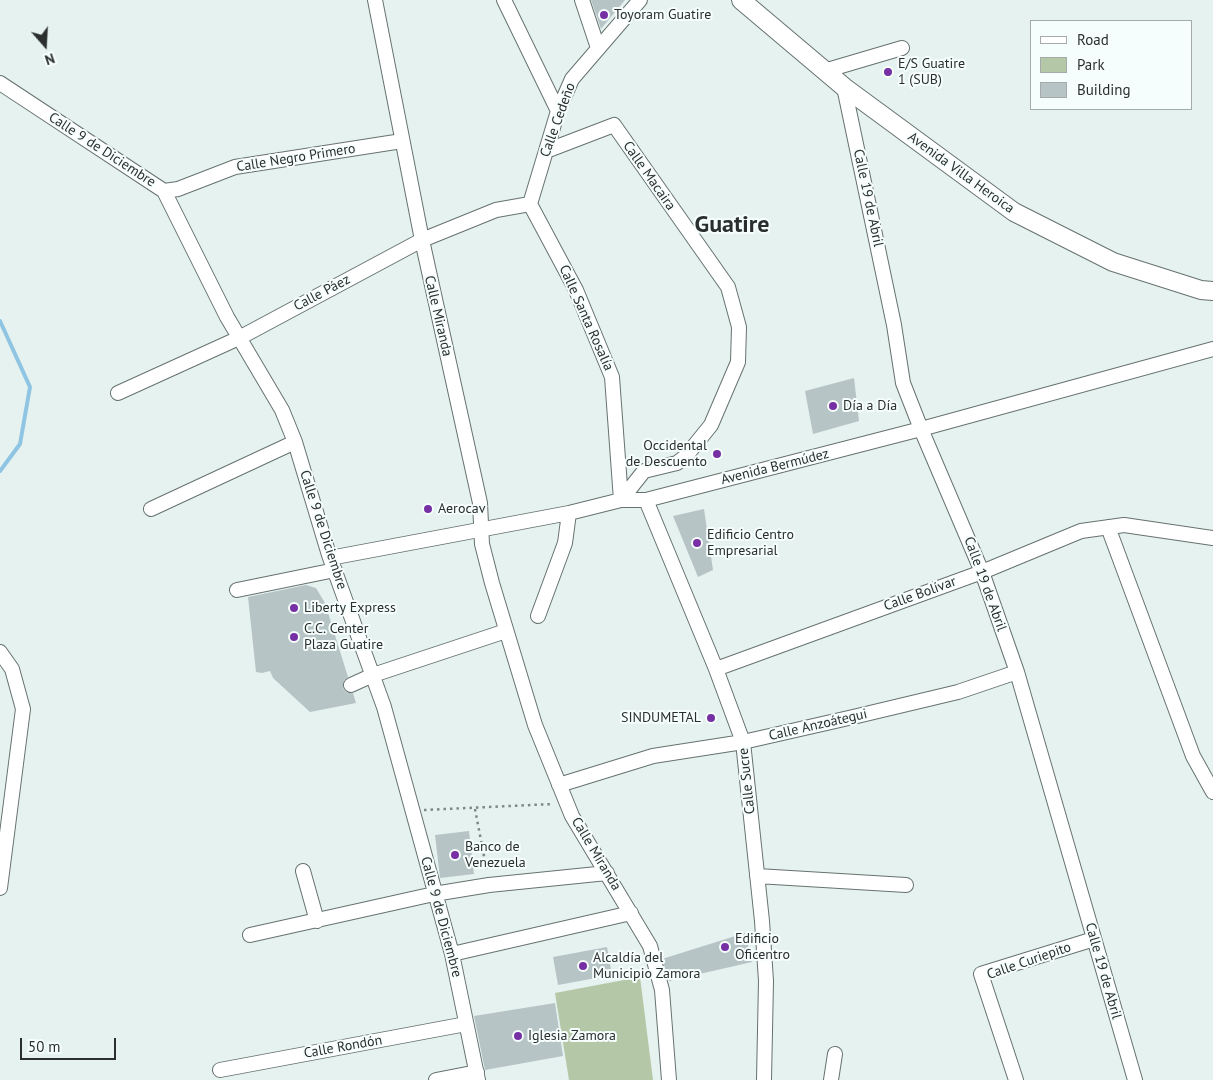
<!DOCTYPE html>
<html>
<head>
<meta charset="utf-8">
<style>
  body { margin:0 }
  #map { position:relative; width:1213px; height:1080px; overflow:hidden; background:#e5f2f0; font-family:"PT Sans",sans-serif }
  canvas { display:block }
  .legend { position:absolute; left:1030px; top:20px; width:162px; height:90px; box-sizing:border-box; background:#f6fefd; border:1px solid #a4abaa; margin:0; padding:6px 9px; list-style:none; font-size:15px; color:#2a2f2e }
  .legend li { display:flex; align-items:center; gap:10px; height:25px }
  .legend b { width:25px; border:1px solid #a4abaa }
  .north { position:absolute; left:20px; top:20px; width:50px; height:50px; -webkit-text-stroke:4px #f6fefd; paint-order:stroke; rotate:161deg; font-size:14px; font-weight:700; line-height:20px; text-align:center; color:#2a2f2e }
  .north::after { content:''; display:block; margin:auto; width:18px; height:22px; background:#2a2f2e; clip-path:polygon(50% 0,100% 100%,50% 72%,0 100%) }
  .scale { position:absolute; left:20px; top:1038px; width:96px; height:22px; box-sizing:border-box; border:2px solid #2a2f2e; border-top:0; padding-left:6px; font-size:15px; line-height:18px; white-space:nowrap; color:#2a2f2e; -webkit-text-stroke:4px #f6fefd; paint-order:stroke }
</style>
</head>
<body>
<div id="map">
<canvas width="1213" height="1080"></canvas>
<ul class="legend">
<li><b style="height:6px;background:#fff"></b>Road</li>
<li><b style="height:14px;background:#b4c7a6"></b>Park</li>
<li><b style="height:14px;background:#b7c4c6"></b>Building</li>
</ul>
<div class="north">N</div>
<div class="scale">50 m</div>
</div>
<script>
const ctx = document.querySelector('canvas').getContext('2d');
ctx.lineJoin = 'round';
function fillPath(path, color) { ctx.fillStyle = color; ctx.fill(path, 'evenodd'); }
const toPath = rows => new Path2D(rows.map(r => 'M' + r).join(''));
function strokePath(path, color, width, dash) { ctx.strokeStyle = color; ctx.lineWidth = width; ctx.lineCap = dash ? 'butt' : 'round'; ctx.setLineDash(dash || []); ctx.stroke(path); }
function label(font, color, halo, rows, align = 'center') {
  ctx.font = font + ' "PT Sans",sans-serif'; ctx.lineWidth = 4; ctx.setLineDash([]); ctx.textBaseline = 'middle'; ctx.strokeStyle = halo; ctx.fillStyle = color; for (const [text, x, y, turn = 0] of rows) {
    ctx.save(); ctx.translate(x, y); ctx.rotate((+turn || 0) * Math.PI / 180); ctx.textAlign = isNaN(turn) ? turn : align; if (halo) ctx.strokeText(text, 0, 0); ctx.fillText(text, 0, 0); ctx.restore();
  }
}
fillPath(toPath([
  [640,977,653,1080,569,1080,555,993]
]), '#b4c7a6');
strokePath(toPath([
  [0,321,30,387,20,444,0,471]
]), '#8fc5e2', 4);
fillPath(toPath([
  [591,0,625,0,601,29],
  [854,378,859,421,813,434,805,391],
  [704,509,713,570,698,577,673,516],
  [306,585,316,588,325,603,348,677,344,680,343,688,346,692,353,693,356,703,310,712,273,678,270,671,262,673,256,672,248,597],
  [469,831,474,874,440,878,435,835],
  [745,933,752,962,669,981,662,959],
  [607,947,612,975,558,985,553,957],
  [555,1003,563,1056,485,1070,474,1016]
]), '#b7c4c6');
const minor = toPath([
  [375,0,422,240,480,503,482,544,492,583,535,725,572,816,650,946,662,990,669,1080],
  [504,0,558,111],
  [582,0,598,48],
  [824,71,902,48],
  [0,83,164,191,227,317,282,410,295,442,329,555,384,707,452,954,478,1080],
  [844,87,894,325,903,383,921,429,982,572,1017,672,1135,1080],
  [546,151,614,125,728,287,739,327,738,362,711,425,686,456,677,463,644,471,621,500],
  [164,191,178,189,235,167,402,141],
  [530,204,576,290,612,377,621,500],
  [530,204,558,111,572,79,640,0],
  [118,393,239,338,422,240,496,210,530,204],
  [646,500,716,669,743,742,762,921,766,981,764,1080],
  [151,509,295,442],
  [1108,527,1193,756,1213,792],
  [330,558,569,513,621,500,646,500,921,429,1213,349],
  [237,590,335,570],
  [538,616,565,543,569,513],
  [0,652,12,669,23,709,0,888],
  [716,669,982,572,1081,531,1124,525,1213,538],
  [351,685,373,675,506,631],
  [559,785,653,756,743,742,853,717,958,692,1017,672],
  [303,871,317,921],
  [757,876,906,885],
  [250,935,434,894,489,885,607,873],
  [452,954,631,913],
  [220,1070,466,1024],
  [436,1080,477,1072],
  [831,1080,835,1054],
  [1016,1080,981,974,1094,939]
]);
const major = toPath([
  [741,0,844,87,1014,212,1113,262,1201,290,1213,291]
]);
strokePath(minor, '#667270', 16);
strokePath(major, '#667270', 20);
strokePath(toPath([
  [475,809,487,872],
  [424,810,553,804]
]), '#7f8786', 2.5, [2.5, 4]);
strokePath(minor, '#fff', 14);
strokePath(major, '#fff', 18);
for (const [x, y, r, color] of [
  [604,15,5,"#7630a3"],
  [888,72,5,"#7630a3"],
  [833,406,5,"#7630a3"],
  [717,454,5,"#7630a3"],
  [428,509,5,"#7630a3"],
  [697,543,5,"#7630a3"],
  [294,608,5,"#7630a3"],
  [294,637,5,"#7630a3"],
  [711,718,5,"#7630a3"],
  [455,855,5,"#7630a3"],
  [725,947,5,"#7630a3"],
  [583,966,5,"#7630a3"],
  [518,1036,5,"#7630a3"]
]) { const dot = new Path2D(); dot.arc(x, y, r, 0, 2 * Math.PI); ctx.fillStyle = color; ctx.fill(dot); strokePath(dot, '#f6fefd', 2); }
label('14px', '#2a2f2e', '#f6fefd', [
  ["Toyoram Guatire",614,15],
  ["E/S Guatire",898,64],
  ["1 (SUB)",898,80],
  ["Día a Día",843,406],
  ["Occidental",707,446,"right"],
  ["de Descuento",707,462,"right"],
  ["Aerocav",438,509],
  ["Edificio Centro",707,535],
  ["Empresarial",707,551],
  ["Liberty Express",304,608],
  ["C.C. Center",304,629],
  ["Plaza Guatire",304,645],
  ["SINDUMETAL",701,718,"right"],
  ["Banco de",465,847],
  ["Venezuela",465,863],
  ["Edificio",735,939],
  ["Oficentro",735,955],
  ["Alcaldía del",593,958],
  ["Municipio Zamora",593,974],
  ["Iglesia Zamora",528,1036]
], 'left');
label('14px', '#2a2f2e', '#f6fefd', [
  ["Calle Cedeño",558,120,-70],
  ["Calle 9 de Diciembre",102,150,33],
  ["Calle Negro Primero",296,158,-9],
  ["Avenida Villa Heroica",961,173,36],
  ["Calle Macaira",649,176,55],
  ["Calle 19 de Abril",868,198,78],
  ["Calle Páez",322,293,-28],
  ["Calle Miranda",438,316,77],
  ["Calle Santa Rosalía",586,318,66],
  ["Avenida Bermúdez",775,467,-14],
  ["Calle 9 de Diciembre",323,530,72],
  ["Calle 19 de Abril",985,584,70],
  ["Calle Bolívar",920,594,-20],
  ["Calle Anzoátegui",818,725,-13],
  ["Calle Sucre",747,781,-96],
  ["Calle Miranda",596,854,59],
  ["Calle 9 de Diciembre",441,917,75],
  ["Calle Curiepito",1029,961,-19],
  ["Calle 19 de Abril",1103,971,74],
  ["Calle Rondón",343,1047,-10]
]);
label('bold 24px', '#2a2f2e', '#f6fefd', [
  ["Guatire",732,225]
]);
</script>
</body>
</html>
